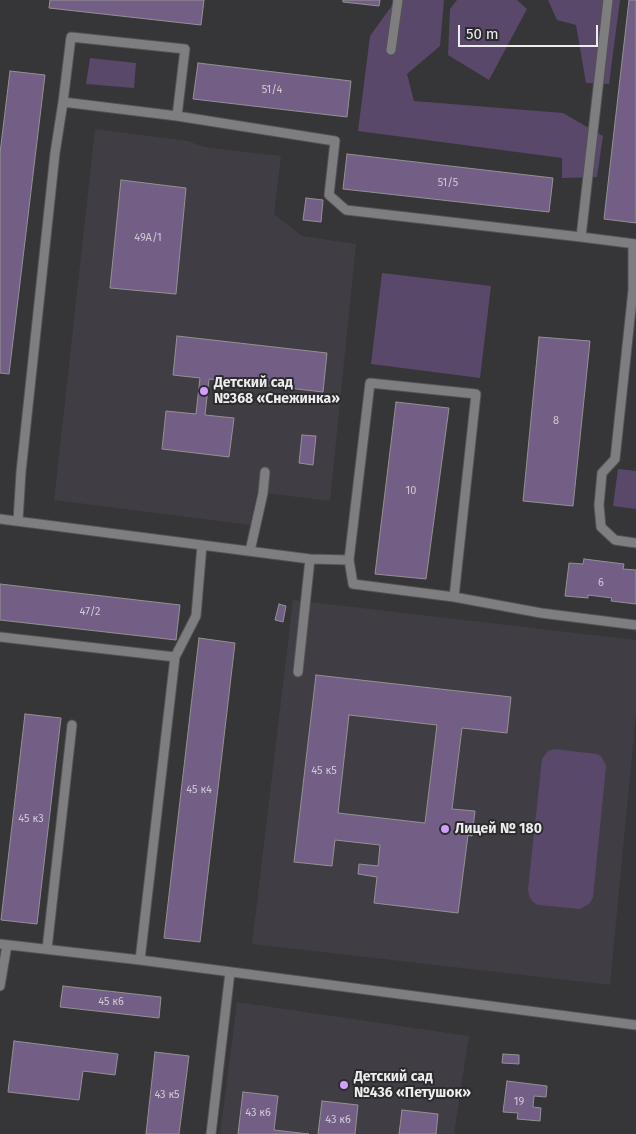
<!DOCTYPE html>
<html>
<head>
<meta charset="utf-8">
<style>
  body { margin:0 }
  #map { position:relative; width:636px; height:1134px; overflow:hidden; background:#363537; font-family:"Fira Sans",sans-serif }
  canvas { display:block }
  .scale { position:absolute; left:458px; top:25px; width:140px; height:22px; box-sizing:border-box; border:2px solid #ededee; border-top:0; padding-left:6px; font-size:15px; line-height:18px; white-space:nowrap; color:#ededee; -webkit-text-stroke:4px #2c2b2d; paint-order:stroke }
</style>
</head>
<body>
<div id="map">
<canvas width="636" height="1134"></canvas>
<div class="scale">50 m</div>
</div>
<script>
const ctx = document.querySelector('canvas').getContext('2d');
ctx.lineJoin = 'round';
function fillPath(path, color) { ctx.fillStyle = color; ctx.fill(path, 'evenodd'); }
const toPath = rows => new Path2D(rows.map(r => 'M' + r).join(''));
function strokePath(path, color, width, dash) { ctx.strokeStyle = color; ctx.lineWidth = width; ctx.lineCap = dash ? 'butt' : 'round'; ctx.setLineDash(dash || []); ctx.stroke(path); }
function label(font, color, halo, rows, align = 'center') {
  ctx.font = font + ' "Fira Sans",sans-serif'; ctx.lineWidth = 4; ctx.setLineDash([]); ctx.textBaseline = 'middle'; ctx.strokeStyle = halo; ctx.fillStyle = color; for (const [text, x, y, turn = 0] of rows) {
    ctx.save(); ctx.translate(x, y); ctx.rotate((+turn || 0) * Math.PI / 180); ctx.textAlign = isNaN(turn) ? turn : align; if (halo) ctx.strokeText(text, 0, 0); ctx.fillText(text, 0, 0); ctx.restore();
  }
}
fillPath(toPath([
  [95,129,188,141,204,147,281,156,274,214,302,236,356,244,330,501,257,492,250,525,54,500],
  [293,600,636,640,636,714,610,985,252,944],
  [237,1002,469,1036,454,1134,220,1134]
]), '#413d44');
fillPath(toPath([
  [396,0,444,0,440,46,407,74,414,101,563,113,603,136,597,177,562,178,562,158,358,131,370,36],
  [457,0,517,0,527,9,489,80,448,55,450,9],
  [548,0,620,0,609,84,586,83,576,25,557,20],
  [90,58,136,63,134,88,86,84],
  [382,273,491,286,480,378,371,364],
  [618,469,636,471,636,509,613,506],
  [554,749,596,754,601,756,606,766,593,897,590,903,580,909,538,905,533,902,530,898,528,890,542,759,548,751]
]), '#5a486a');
const building = toPath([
  [50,0,204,0,201,25,49,8,50,0],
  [343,0,380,0,379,6,343,2,343,0],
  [629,0,636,0,636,223,604,219,629,0],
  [198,63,351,81,347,117,193,99,198,63],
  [10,71,45,75,9,374,0,373,0,153,10,71],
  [347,154,553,178,549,212,343,189,347,154],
  [121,180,186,188,176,294,110,288,121,180],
  [306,198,323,200,321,222,303,220,306,198],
  [177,336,327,353,323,392,209,379,205,415,234,418,229,457,162,449,166,411,196,414,200,378,173,375,177,336],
  [539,337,590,341,573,506,523,501,539,337],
  [396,402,449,408,426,579,375,574,396,402],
  [302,435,316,436,313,465,299,463,302,435],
  [584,559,624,564,623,569,636,570,636,604,611,601,612,598,588,595,588,598,565,596,569,563,583,564,584,559],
  [0,584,180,605,176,640,0,620,0,584],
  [279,604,286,606,283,622,275,620,279,604],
  [199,638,235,643,200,942,164,938,199,638],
  [316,675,511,697,507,733,462,728,452,809,475,811,472,836,468,835,458,913,374,903,377,877,358,874,359,864,378,866,380,845,335,840,332,866,294,862,316,675],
  [349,715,437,725,425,823,338,813,349,715],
  [25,714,61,718,37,924,1,920,25,714],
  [63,986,161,997,159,1018,60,1007,63,986],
  [14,1041,118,1054,115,1075,83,1071,79,1100,8,1092,14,1041],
  [155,1052,189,1056,179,1134,146,1134,155,1052],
  [503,1054,519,1055,519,1064,502,1063,503,1054],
  [507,1081,547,1086,546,1097,534,1096,533,1107,541,1108,540,1121,517,1119,518,1113,503,1112,507,1081],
  [243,1092,278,1096,274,1130,309,1134,238,1134,243,1092],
  [322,1101,358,1105,355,1134,318,1134,322,1101],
  [402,1110,438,1114,436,1134,399,1134,402,1110]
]);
fillPath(building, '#735f85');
strokePath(building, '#939194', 1);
const lane = toPath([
  [608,0,581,237,636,244],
  [391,50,398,0],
  [63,102,71,37,185,49,177,116],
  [633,244,633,290,615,459,602,473,599,505,601,527,615,540,636,543],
  [0,519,310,559,349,560,353,584,454,597,541,613,636,625],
  [18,521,21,472,55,153,63,102,177,116,335,141,329,195,346,210,581,237],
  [250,551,263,493,265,472],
  [349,560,370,383,476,394,454,597],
  [0,637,175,657],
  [298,672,310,559],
  [0,944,140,960,636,1025],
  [47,949,72,725],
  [140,960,175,657,196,616,202,545],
  [0,986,7,945],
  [211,1134,230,972]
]);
strokePath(lane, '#535254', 11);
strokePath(lane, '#7e7d7f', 9);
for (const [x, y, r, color] of [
  [204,391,5,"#d19dfe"],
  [445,829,5,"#d19dfe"],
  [344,1085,5,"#d19dfe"]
]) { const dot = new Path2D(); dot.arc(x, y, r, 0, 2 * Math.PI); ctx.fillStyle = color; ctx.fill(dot); strokePath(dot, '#2c2b2d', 2); }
label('11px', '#cecad4', null, [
  ["51/4",272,90],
  ["51/5",448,183],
  ["49А/1",148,238],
  ["8",556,421],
  ["10",411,491],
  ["6",601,583],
  ["47/2",90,612],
  ["45 к5",324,771],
  ["45 к4",199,790],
  ["45 к3",31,819],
  ["45 к6",111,1002],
  ["43 к5",167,1095],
  ["19",519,1102],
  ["43 к6",258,1113],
  ["43 к6",338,1120]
]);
label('bold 14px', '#ededee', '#2c2b2d', [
  ["Детский сад",214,383],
  ["№368 «Снежинка»",214,399],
  ["Лицей № 180",455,829],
  ["Детский сад",354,1077],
  ["№436 «Петушок»",354,1093]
], 'left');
</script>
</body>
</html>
